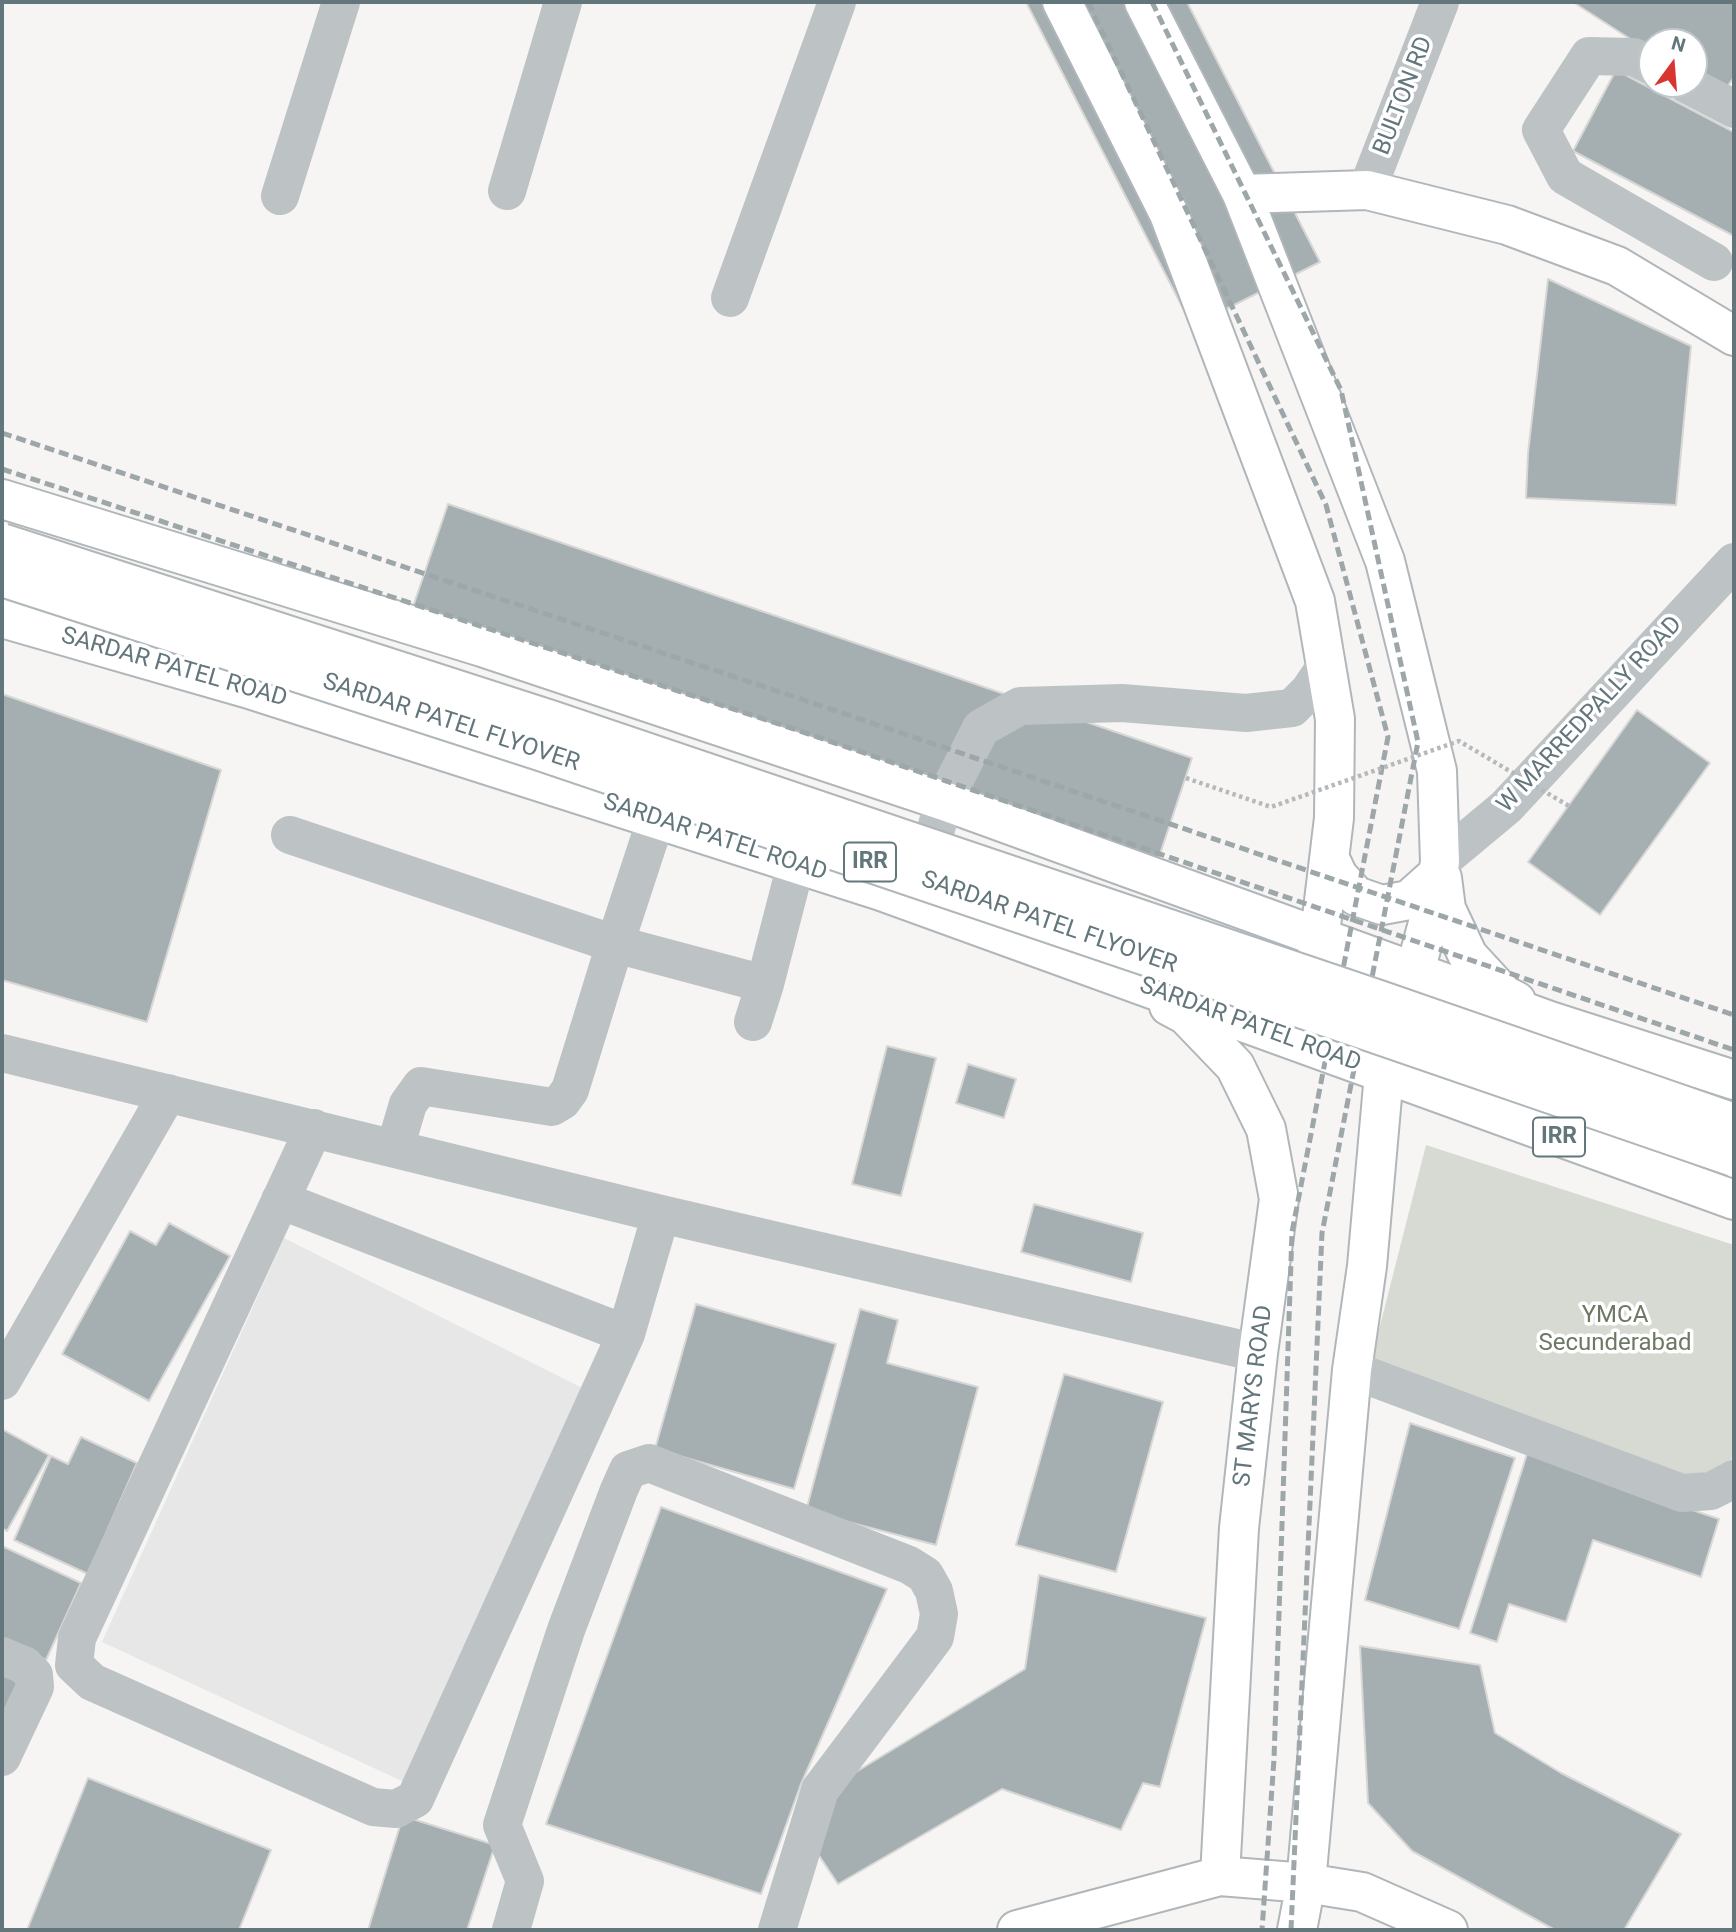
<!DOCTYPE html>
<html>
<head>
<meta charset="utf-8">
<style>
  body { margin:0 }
  #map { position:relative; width:1736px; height:1932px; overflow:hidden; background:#f6f5f3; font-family:Roboto,sans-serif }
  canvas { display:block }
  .frame { position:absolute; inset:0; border:4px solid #63767c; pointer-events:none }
  .north { position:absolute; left:1638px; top:28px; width:70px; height:70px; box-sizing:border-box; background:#fff; border:2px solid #c1c8cb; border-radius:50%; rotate:16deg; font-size:19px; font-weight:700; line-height:28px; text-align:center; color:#63767c }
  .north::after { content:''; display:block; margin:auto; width:24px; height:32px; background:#d83531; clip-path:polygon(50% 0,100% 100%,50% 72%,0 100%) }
</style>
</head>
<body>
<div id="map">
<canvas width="1736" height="1932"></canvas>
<div class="frame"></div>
<div class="north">N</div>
</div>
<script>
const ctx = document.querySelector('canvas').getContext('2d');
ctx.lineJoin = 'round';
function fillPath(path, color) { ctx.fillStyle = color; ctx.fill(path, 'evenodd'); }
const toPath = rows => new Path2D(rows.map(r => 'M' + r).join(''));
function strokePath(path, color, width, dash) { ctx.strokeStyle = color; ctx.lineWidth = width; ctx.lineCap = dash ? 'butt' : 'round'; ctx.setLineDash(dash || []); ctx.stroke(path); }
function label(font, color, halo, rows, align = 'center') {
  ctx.font = font + ' Roboto,sans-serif'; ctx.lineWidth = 7; ctx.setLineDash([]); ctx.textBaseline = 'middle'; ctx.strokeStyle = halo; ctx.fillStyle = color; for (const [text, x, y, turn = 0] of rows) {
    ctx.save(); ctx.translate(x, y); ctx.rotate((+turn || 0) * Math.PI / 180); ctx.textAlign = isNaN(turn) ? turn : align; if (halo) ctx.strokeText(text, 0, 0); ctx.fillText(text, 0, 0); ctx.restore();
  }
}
fillPath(toPath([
  [284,1238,602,1398,404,1782,102,1642]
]), '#e6e7e6');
fillPath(toPath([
  [1426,1145,1734,1245,1734,1449,1724,1489,1368,1373]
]), '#d7dad2');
const building = toPath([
  [1026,2,1187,2,1320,262,1192,326,1026,2],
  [1573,2,1734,2,1734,77,1720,97,1694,81,1694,42,1652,42,1652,53,1573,2],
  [1616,70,1734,132,1734,236,1573,151,1616,70],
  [1548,279,1691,346,1676,505,1526,498,1528,453,1548,279],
  [448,504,1192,758,1148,890,403,636,448,504],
  [2,694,221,770,147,1022,2,980,2,694],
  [1637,710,1710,763,1600,915,1528,862,1637,710],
  [887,1046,936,1058,901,1196,852,1184,887,1046],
  [968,1064,1016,1079,1004,1118,956,1103,968,1064],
  [1034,1204,1143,1233,1131,1282,1021,1252,1034,1204],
  [169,1223,230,1256,149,1401,62,1354,130,1231,156,1245,169,1223],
  [696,1304,836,1344,794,1489,655,1449,696,1304],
  [860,1309,898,1320,887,1363,978,1387,936,1545,806,1511,860,1309],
  [1064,1374,1163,1402,1116,1572,1016,1545,1064,1374],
  [1410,1423,1515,1458,1459,1629,1365,1600,1410,1423],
  [2,1429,49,1455,7,1531,2,1528,2,1429],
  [81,1437,137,1463,88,1574,14,1540,51,1456,68,1464,81,1437],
  [1527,1454,1719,1519,1701,1577,1593,1540,1566,1622,1509,1604,1497,1642,1470,1633,1527,1454],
  [661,1507,887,1589,801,1784,761,1894,546,1824,661,1507],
  [2,1546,81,1583,46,1660,2,1640,2,1546],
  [1039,1575,1206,1618,1160,1787,1143,1783,1121,1830,1002,1789,838,1884,814,1848,828,1789,1025,1669,1039,1575],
  [1360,1646,1480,1665,1495,1733,1561,1773,1681,1834,1624,1930,1555,1930,1412,1851,1368,1803,1360,1646],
  [2,1664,31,1678,2,1741,2,1664],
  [88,1778,271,1850,239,1930,27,1930,88,1778],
  [403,1816,495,1845,467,1930,368,1930,403,1816]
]);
fillPath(building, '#a5afb2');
strokePath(building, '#d7d7d5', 2);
const major = toPath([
  [1062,2,1169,214,1315,601,1335,719,1334,818,1317,959],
  [1144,2,1242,194,1385,561,1437,771,1440,862,1431,912,1401,1023,1384,1074,1367,1266,1352,1370,1306,1883,1297,1930],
  [1242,194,1367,190,1507,225,1617,266,1734,336],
  [2,499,482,647,944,801,1550,1021,1734,1080],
  [2,618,246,688,881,891,1734,1200],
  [1330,859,1338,876,1356,896,1382,905,1409,900,1437,875],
  [1442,878,1446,909,1468,956,1504,995,1516,1001],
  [1169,1006,1186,1015,1235,1066,1266,1129,1279,1199,1258,1353,1239,1528,1220,1876],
  [1017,1930,1220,1876,1306,1883,1362,1892,1448,1930]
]);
strokePath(major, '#b0b6b9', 42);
strokePath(toPath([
  [1652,66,1634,57,1589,56,1541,130,1565,176,1714,262],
  [1686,84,1734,109],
  [1367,190,1440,2],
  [507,191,563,2],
  [280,196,341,2],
  [730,298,837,2],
  [290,835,615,944,656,819],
  [1440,862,1506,807,1734,562],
  [921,881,944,801,981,728,1020,706,1122,703,1246,713,1292,708,1309,691,1326,666],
  [753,1022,765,984,796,864],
  [2,1053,661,1214,1258,1353],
  [314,1128,77,1638,74,1665,92,1682,373,1807,396,1809,415,1799,626,1334,661,1214],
  [395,1148,408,1104,421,1086,552,1107,562,1101,570,1090,615,944,765,984],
  [280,1200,626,1334],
  [1352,1370,1682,1493,1711,1491,1734,1479],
  [2,1381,168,1093],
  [2,1656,24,1665,34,1675,35,1687,2,1757],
  [511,1930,525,1881,502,1825,566,1630,619,1490,628,1470,649,1463,909,1565,925,1575,934,1591,939,1614,935,1637,820,1790,777,1930]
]), '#bdc2c4', 38);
strokePath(major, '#fff', 38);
strokePath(toPath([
  [1088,2,1326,505,1388,737,1292,1232,1274,1759,1262,1930],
  [1152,2,1341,390,1418,742,1322,1233,1291,1930],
  [2,433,801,699,1734,1015],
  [2,469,791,728,1734,1050]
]), '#9da6a9', 5, [10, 5]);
const majorBridge = toPath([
  [2,543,551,720,1379,1000,1734,1123],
  [2,577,540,751,1371,1032,1734,1157]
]);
strokePath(majorBridge, '#b0b6b9', 42, []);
strokePath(toPath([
  [1186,778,1271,807,1459,741,1569,806]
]), '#b5b9bb', 4.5, [3.5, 3.5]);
strokePath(majorBridge, '#fff', 38);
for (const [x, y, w] of [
  [870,862,52],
  [1559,1137,52]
]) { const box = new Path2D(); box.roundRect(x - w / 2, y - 19.5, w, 39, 5); ctx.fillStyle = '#fff'; ctx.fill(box); strokePath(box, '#63767c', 2); }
label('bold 23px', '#63767c', null, [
  ["IRR",870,862],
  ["IRR",1559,1137]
]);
label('24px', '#63767c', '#fff', [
  ["BULTON RD",1404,96,-69],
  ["SARDAR PATEL ROAD",174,668,16],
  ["W MARREDPALLY ROAD",1590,715,-47],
  ["SARDAR PATEL FLYOVER",451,723,18],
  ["SARDAR PATEL ROAD",715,838,18],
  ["SARDAR PATEL FLYOVER",1049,923,19],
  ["SARDAR PATEL ROAD",1250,1025,20],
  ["ST MARYS ROAD",1254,1396,-83]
]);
label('24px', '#6d7965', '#fff', [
  ["YMCA",1615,1316],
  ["Secunderabad",1615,1344]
]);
</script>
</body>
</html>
